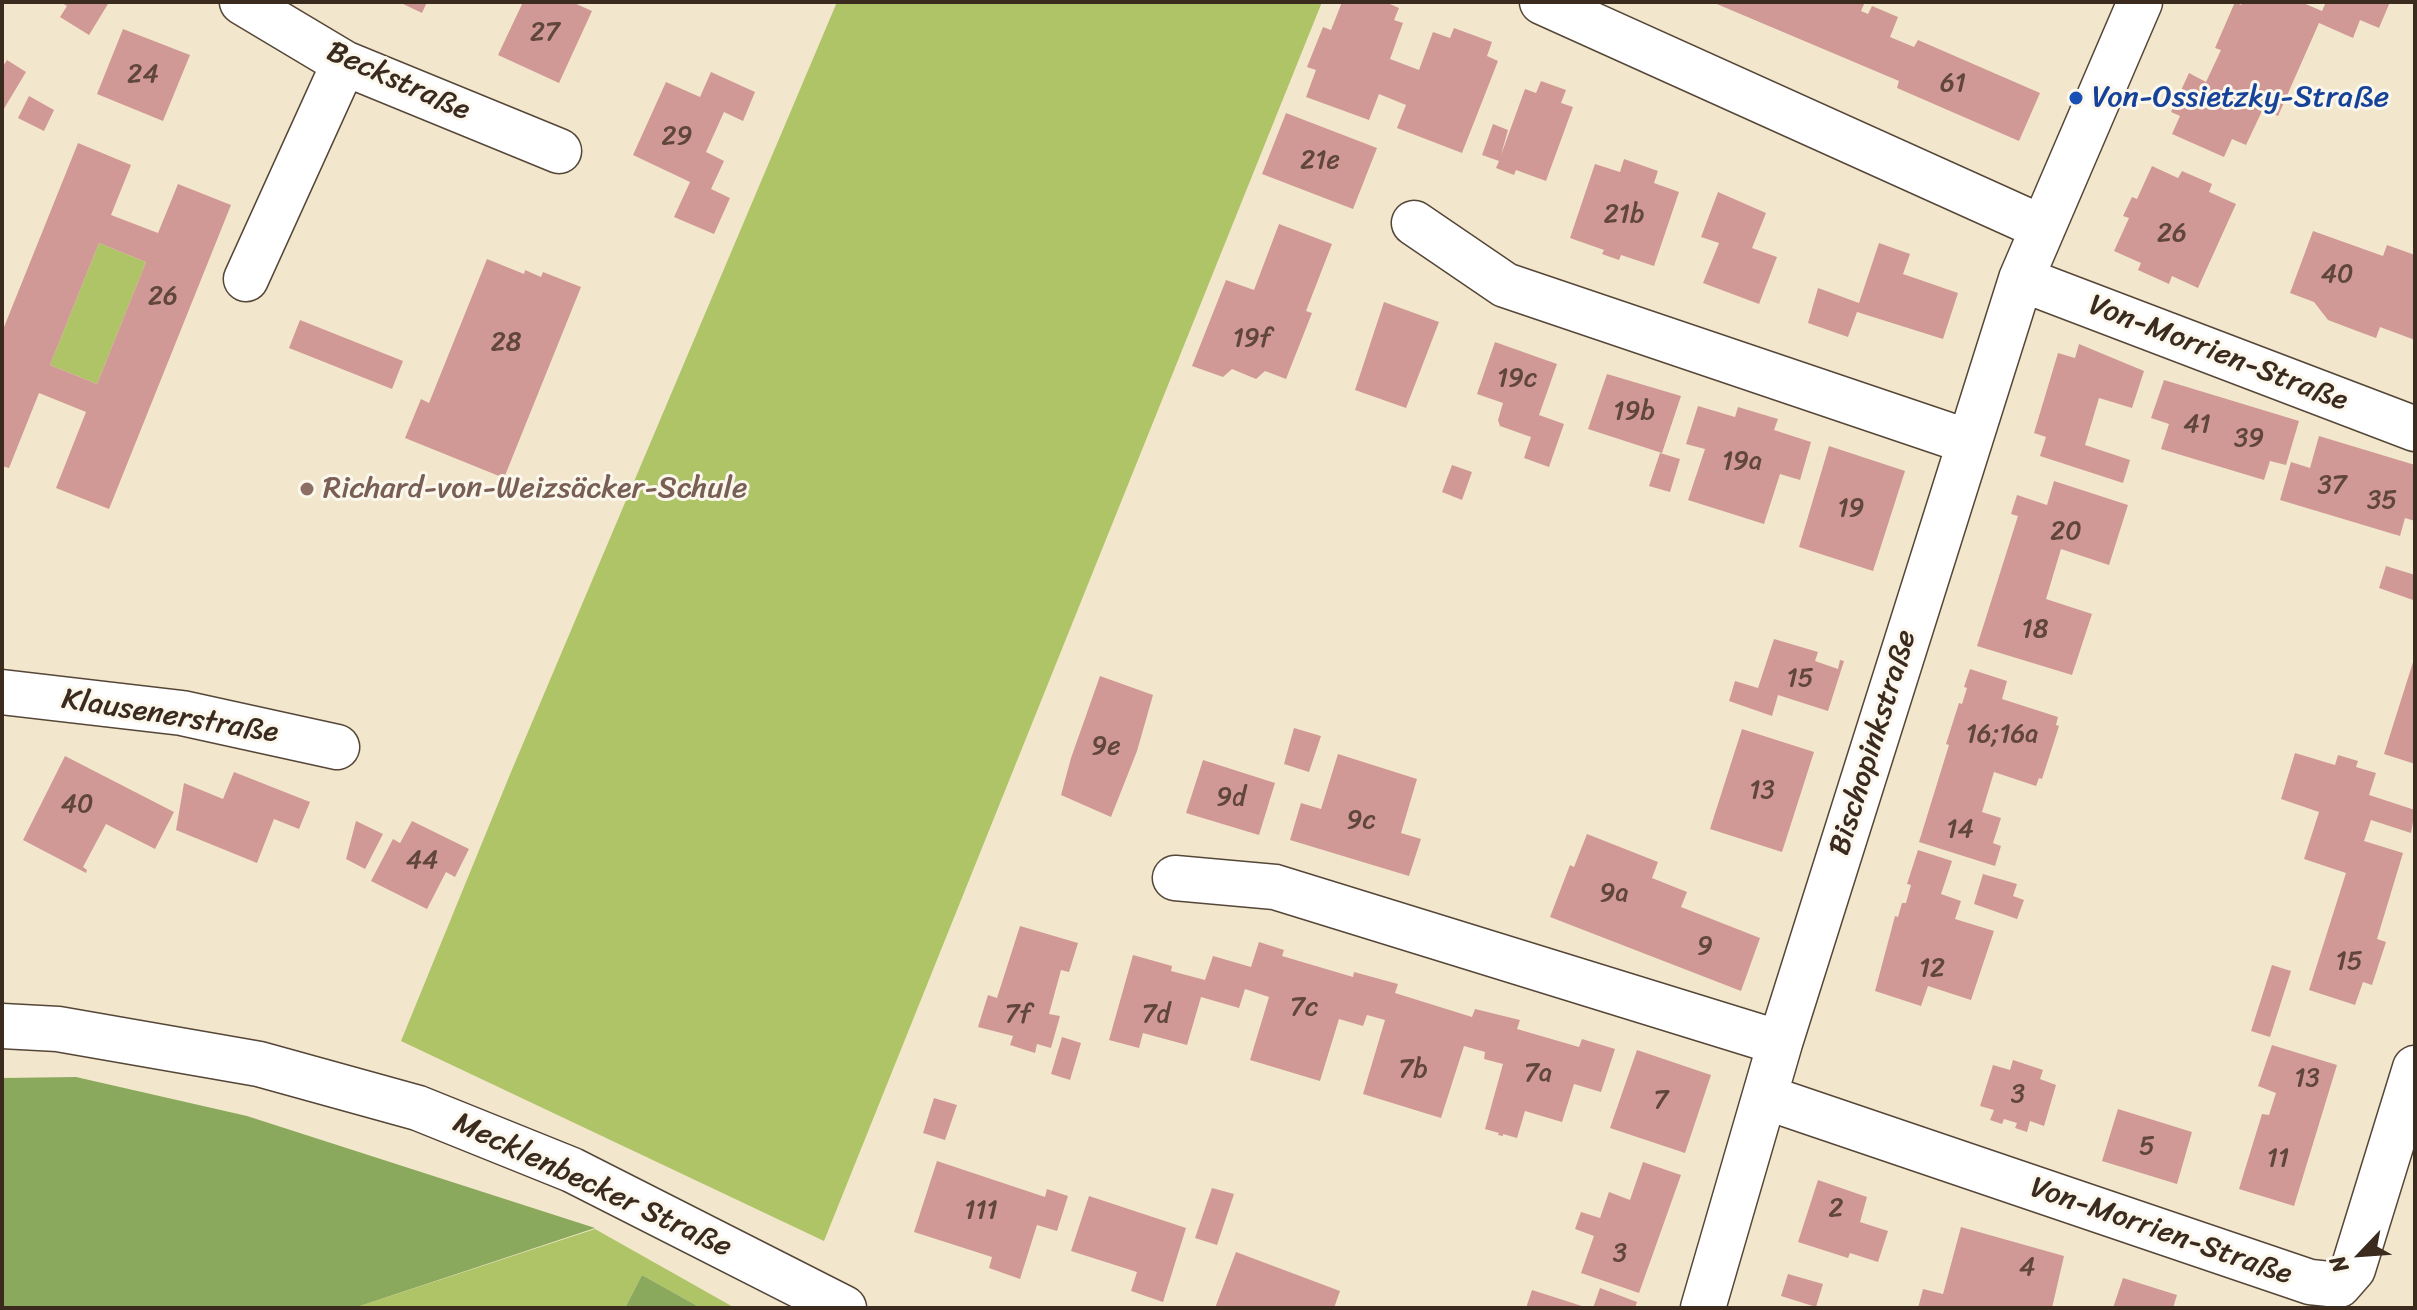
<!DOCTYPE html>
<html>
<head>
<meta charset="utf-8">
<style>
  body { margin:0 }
  #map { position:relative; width:2417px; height:1310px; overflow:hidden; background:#f2e7cc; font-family:Sriracha,sans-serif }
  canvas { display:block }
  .frame { position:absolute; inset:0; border:4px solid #3b2a1e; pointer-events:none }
  .north { position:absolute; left:2321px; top:1214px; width:80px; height:80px; -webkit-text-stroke:6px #fbf7ec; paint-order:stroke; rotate:245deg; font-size:22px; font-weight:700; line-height:32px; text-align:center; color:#3b2a1e }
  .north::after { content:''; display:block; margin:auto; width:28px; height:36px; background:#3b2a1e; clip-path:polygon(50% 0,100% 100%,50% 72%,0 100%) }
</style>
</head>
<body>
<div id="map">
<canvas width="2417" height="1310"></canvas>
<div class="frame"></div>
<div class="north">N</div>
</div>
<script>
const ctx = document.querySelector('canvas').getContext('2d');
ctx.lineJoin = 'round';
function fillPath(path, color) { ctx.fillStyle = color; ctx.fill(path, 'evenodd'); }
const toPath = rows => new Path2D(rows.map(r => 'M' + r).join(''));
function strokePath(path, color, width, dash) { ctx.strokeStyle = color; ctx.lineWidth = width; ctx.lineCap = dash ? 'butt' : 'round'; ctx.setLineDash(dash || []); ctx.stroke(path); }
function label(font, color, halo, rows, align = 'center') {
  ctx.font = font + ' Sriracha,sans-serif'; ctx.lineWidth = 6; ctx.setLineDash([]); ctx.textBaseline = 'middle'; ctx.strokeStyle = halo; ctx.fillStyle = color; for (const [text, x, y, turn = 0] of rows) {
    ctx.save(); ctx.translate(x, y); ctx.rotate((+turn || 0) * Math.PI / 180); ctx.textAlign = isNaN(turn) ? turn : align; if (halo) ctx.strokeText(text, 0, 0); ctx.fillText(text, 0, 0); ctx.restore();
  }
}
fillPath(toPath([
  [837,2,1322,2,824,1241,401,1041,511,772],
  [99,243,146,262,97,384,50,365],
  [595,1229,735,1308,701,1308,642,1275,625,1308,354,1308]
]), '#afc367');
fillPath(toPath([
  [76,1077,247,1116,595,1228,354,1308,2,1308,2,1078],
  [642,1275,701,1308,625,1308]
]), '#8ba95c');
fillPath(toPath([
  [60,2,105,2,108,4,89,35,60,17,67,6],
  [399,2,427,2,422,13],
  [523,2,572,2,592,11,559,83,498,55],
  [1342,2,1385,2,1399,8,1394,20,1403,23,1390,59,1419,70,1433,32,1450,38,1454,28,1492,42,1487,56,1498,61,1462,153,1397,128,1406,105,1379,94,1369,120,1306,97,1316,70,1307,67,1323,27,1331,30],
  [1712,2,1865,2,1861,11,1868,14,1872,6,1898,17,1890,37,1914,47,1918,40,2040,93,2019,141,1897,88,1899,81],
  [2235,2,2241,5,2242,2,2301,2,2322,11,2326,2,2390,2,2379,28,2360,20,2353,38,2319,23,2278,116,2263,109,2246,145,2232,139,2224,157,2172,134,2180,116,2171,112,2189,73,2206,82,2221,50,2215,48],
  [123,29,190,55,163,121,97,94],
  [7,60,26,72,2,112,2,68],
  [711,72,755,92,743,121,724,112,706,152,724,161,711,189,730,198,714,234,674,217,690,182,633,155,666,82,700,97],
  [1541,81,1566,90,1561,103,1573,107,1546,181,1516,170,1514,175,1496,168,1499,161,1482,155,1493,124,1508,130,1501,155,1525,89,1536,93],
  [29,96,54,110,44,131,18,118],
  [1286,113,1377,148,1353,209,1262,174],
  [78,143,131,165,111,215,158,233,178,184,231,205,109,509,56,488,86,412,39,393,9,468,2,466,2,332],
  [99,243,146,262,97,384,50,365],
  [1624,159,1658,171,1654,183,1679,192,1654,266,1621,255,1619,260,1602,254,1604,250,1570,238,1595,164,1620,172],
  [2152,166,2178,178,2182,171,2212,184,2209,192,2236,204,2198,288,2172,276,2169,284,2138,270,2141,263,2114,251,2129,218,2123,216,2132,197,2137,199],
  [1718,192,1766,213,1752,248,1777,257,1759,304,1703,283,1719,243,1701,237],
  [1279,224,1332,244,1306,311,1312,313,1286,379,1265,371,1256,379,1232,369,1223,377,1192,366,1226,280,1254,290],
  [2313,231,2383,256,2387,245,2415,255,2415,340,2380,327,2376,338,2357,331,2328,320,2314,302,2290,293],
  [1879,243,1910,254,1903,274,1958,293,1943,339,1857,312,1848,337,1808,323,1818,288,1859,303],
  [487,259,524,274,525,270,541,277,543,272,581,287,504,478,405,438,421,399,429,403],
  [1384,302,1439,322,1406,408,1355,390],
  [300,320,403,361,392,389,289,348],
  [1495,342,1557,364,1539,415,1564,424,1549,467,1524,458,1531,437,1500,426,1498,420,1503,403,1477,394],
  [2079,344,2144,371,2132,408,2099,398,2085,445,2130,460,2123,483,2040,456,2046,437,2034,433,2058,353,2075,358],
  [1607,374,1681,396,1662,453,1588,429],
  [2164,380,2299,421,2286,465,2270,461,2264,480,2161,449,2169,424,2151,418],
  [1698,406,1735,417,1738,407,1778,419,1774,430,1811,442,1800,480,1780,474,1764,524,1688,500,1705,449,1686,444],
  [2319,436,2415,465,2415,521,2405,518,2400,536,2280,500,2291,462,2310,468],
  [1829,446,1905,471,1873,571,1799,547],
  [1660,453,1680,459,1670,492,1649,486],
  [1452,465,1472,472,1462,500,1442,492],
  [2054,481,2128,505,2109,565,2061,549,2046,599,2092,614,2072,675,1977,646,2018,516,2011,514,2017,495,2047,505],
  [2386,566,2415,575,2413,600,2379,588],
  [1774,639,1818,652,1815,661,1838,669,1840,660,1844,661,1828,711,1778,695,1772,716,1729,701,1735,681,1758,688],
  [2414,659,2415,659,2415,764,2384,754],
  [1970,669,2007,681,2002,699,2058,717,2056,725,2059,726,2042,779,2039,778,2036,786,1994,772,1982,812,2001,818,1993,843,2001,846,1995,866,1919,842,1949,745,1946,744,1959,703,1962,704,1967,688,1964,687],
  [1100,676,1153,695,1137,751,1111,817,1061,795,1071,758],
  [1294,728,1321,736,1309,772,1284,764],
  [1742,729,1814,752,1782,852,1710,829],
  [2295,753,2335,765,2338,755,2358,761,2356,767,2376,773,2369,795,2415,810,2411,833,2371,820,2364,841,2403,853,2377,939,2386,942,2372,985,2363,982,2355,1005,2309,990,2346,873,2304,859,2319,812,2281,799],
  [1338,754,1417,779,1401,833,1421,839,1409,876,1290,840,1301,803,1321,809],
  [65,756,174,812,155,849,106,824,83,867,87,870,86,873,23,840],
  [1203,760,1275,783,1259,835,1186,813],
  [234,772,310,802,299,829,274,819,257,863,176,830,184,783,223,799],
  [356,821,383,834,365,869,346,859],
  [412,821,469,849,455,877,446,872,427,909,371,881,393,839,400,843],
  [1587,834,1658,862,1652,878,1687,892,1681,907,1760,938,1741,991,1550,917,1570,865,1574,867],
  [1918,850,1952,861,1941,894,1961,901,1955,919,1994,931,1971,1000,1928,986,1921,1006,1875,991,1895,916,1898,917,1902,903,1906,903,1911,885,1907,884],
  [1983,874,2017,884,2013,896,2024,900,2017,919,1974,904],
  [1020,926,1078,943,1069,972,1061,970,1049,1014,1060,1016,1051,1048,1037,1044,1035,1053,1010,1045,1013,1036,978,1027,988,995,997,998],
  [1259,942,1284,950,1282,956,1353,977,1354,972,1398,984,1395,993,1472,1017,1475,1009,1520,1020,1517,1029,1579,1047,1582,1039,1615,1049,1601,1092,1574,1084,1562,1122,1525,1111,1517,1138,1503,1134,1503,1136,1498,1135,1499,1133,1485,1129,1503,1064,1484,1059,1485,1052,1464,1046,1441,1118,1363,1094,1385,1020,1367,1015,1363,1026,1339,1019,1320,1081,1250,1060,1269,997,1245,989,1239,1008,1201,997,1187,1045,1143,1033,1139,1048,1109,1040,1133,955,1172,966,1171,971,1205,980,1213,956,1251,967],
  [2272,965,2291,971,2270,1037,2251,1031],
  [1062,1037,1081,1043,1070,1080,1051,1074],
  [2272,1045,2337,1065,2294,1206,2239,1189,2262,1114,2269,1115,2276,1093,2258,1086],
  [1637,1050,1711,1075,1685,1153,1610,1128],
  [2013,1060,2043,1070,2040,1079,2056,1085,2044,1126,2030,1121,2027,1132,2015,1128,2017,1123,2004,1119,2002,1124,1990,1120,1994,1110,1980,1106,1993,1065,2010,1070],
  [934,1098,957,1105,945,1140,923,1133],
  [2118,1109,2192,1132,2177,1184,2102,1161],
  [937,1161,1045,1197,1047,1189,1068,1196,1057,1231,1037,1225,1020,1279,989,1268,992,1257,914,1232],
  [1643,1162,1681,1175,1639,1293,1581,1273,1594,1236,1575,1229,1581,1212,1600,1218,1609,1192,1630,1200],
  [1818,1180,1867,1197,1860,1222,1888,1231,1878,1262,1850,1253,1848,1258,1798,1242],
  [1212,1188,1234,1194,1217,1245,1195,1238],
  [1089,1196,1186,1228,1163,1302,1131,1291,1137,1272,1071,1251],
  [1961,1227,2064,1256,2052,1308,1940,1306,1939,1308,1918,1308,1923,1289,1943,1294],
  [1236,1252,1340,1291,1334,1308,1215,1308],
  [1788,1274,1823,1284,1816,1307,1781,1296],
  [2123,1278,2177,1295,2173,1308,2113,1308],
  [1600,1288,1637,1302,1635,1308,1593,1308],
  [1532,1290,1585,1307,1585,1308,1526,1308]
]), '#d19996');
const minor = toPath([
  [242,2,344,63,559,151],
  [1542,2,2041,227],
  [1414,223,1505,285,1969,442],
  [246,279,344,63],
  [2021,279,2415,429],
  [2,692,182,713,337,747],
  [1175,878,1275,887,1780,1043],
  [2,1026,58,1029,259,1064,418,1108,572,1170,844,1308],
  [1765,1097,2310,1282,2339,1285,2353,1269,2415,1068],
  [1703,1308,1780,1043,2021,279,2140,2]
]);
strokePath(minor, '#564638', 47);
strokePath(minor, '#fff', 44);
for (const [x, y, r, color] of [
  [2076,98,8,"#1a4fb4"],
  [307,489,8,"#8d6e63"]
]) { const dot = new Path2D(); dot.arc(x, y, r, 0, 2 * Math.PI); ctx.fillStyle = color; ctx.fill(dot); strokePath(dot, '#fbf7ec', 3); }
label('26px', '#60463c', null, [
  ["27",545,33],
  ["24",143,75],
  ["61",1953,84],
  ["29",677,137],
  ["21e",1320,161],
  ["21b",1624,215],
  ["26",2172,234],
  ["40",2337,275],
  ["26",163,297],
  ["19f",1252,339],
  ["28",506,343],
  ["19c",1517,379],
  ["19b",1634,412],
  ["41",2197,425],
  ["39",2249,439],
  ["19a",1742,462],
  ["37",2332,486],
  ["35",2382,501],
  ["19",1851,509],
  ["20",2066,532],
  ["18",2035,630],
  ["15",1800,679],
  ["16;16a",2002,735],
  ["9e",1106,747],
  ["13",1762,791],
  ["9d",1231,798],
  ["40",77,805],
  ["9c",1361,821],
  ["14",1960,830],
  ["44",422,861],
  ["9a",1614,894],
  ["9",1705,947],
  ["15",2349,962],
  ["12",1932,969],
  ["7c",1304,1008],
  ["7f",1018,1015],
  ["7d",1156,1015],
  ["7b",1413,1070],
  ["7a",1538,1074],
  ["13",2307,1079],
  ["3",2018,1095],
  ["7",1661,1101],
  ["5",2147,1147],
  ["11",2278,1159],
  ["2",1836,1209],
  ["111",981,1211],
  ["3",1620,1254],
  ["4",2027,1268]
]);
label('30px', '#3b2a1e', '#fbf7ec', [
  ["Beckstraße",398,82,24],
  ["Von-Morrien-Straße",2218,354,21],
  ["Klausenerstraße",170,717,9],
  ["Bischopinkstraße",1874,743,-73],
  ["Mecklenbecker Straße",592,1186,25],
  ["Von-Morrien-Straße",2161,1232,19]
]);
label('30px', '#164399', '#fbf7ec', [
  ["Von-Ossietzky-Straße",2092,98]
], 'left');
label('30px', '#785e54', '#fbf7ec', [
  ["Richard-von-Weizsäcker-Schule",323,489]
], 'left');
</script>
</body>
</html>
